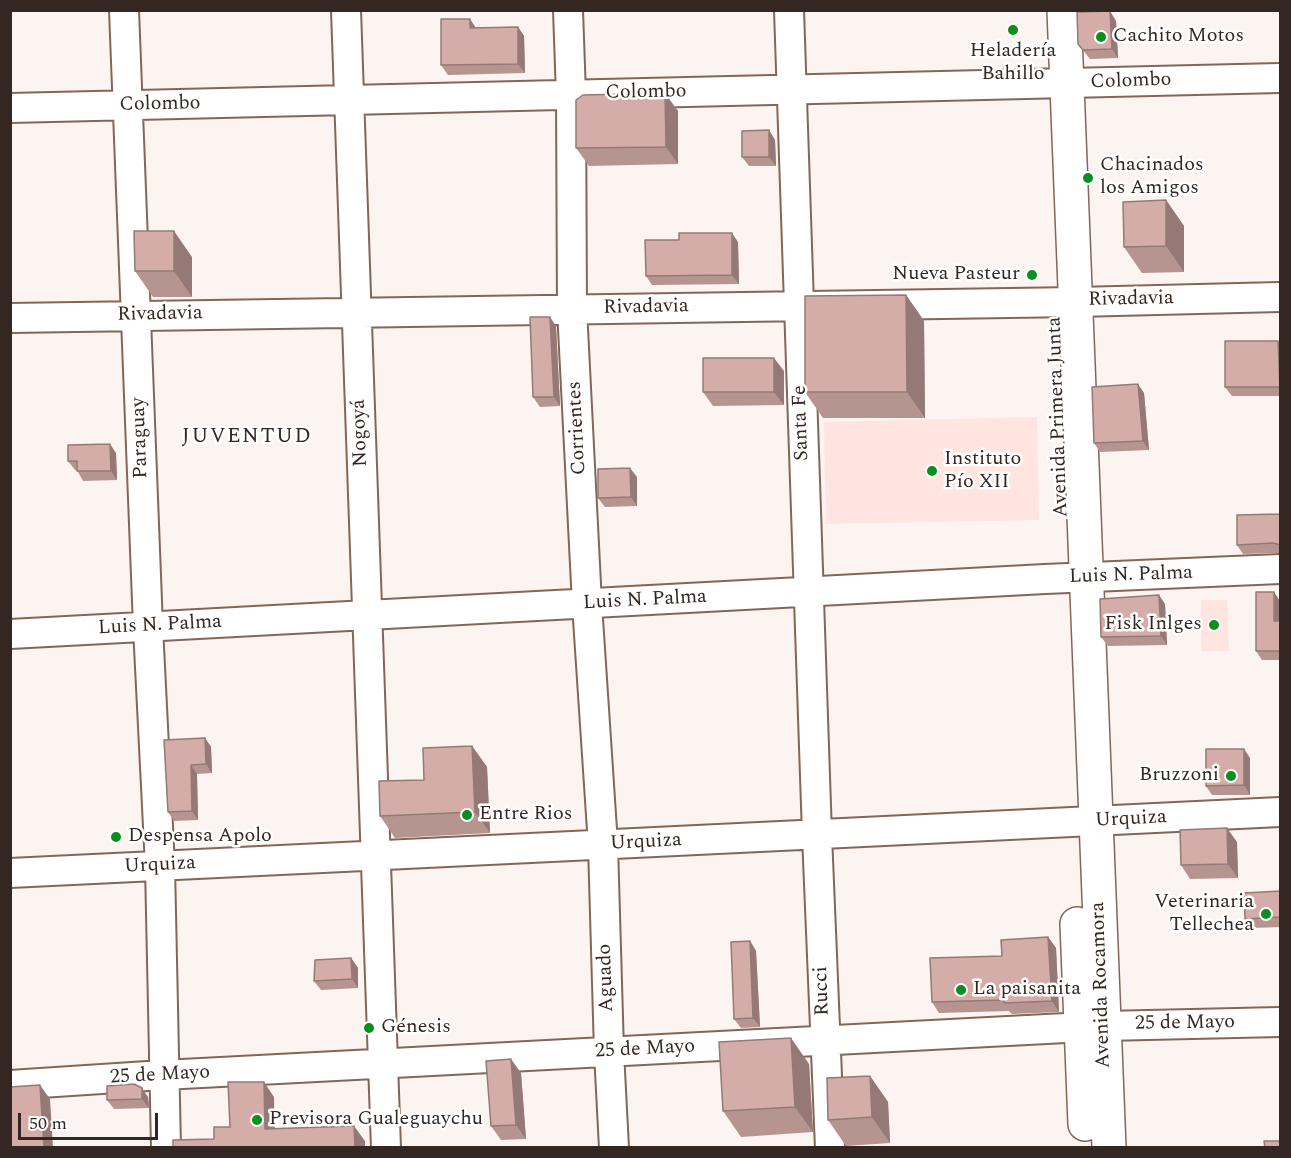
<!DOCTYPE html>
<html>
<head>
<meta charset="utf-8">
<style>
  body { margin:0 }
  #map { position:relative; width:1291px; height:1158px; overflow:hidden; background:#fbf4f0; font-family:Spectral,serif }
  canvas { display:block }
  .frame { position:absolute; inset:0; border:12px solid #342721; pointer-events:none }
  .scale { position:absolute; left:18px; top:1113px; width:140px; height:27px; box-sizing:border-box; border:3px solid #342721; border-top:0; padding-left:8px; font-size:18px; line-height:21px; white-space:nowrap; color:#342721; -webkit-text-stroke:4px #fff; paint-order:stroke }
</style>
</head>
<body>
<div id="map">
<canvas width="1291" height="1158"></canvas>
<div class="frame"></div>
<div class="scale">50 m</div>
</div>
<script>
const ctx = document.querySelector('canvas').getContext('2d');
ctx.lineJoin = 'round';
function fillPath(path, color) { ctx.fillStyle = color; ctx.fill(path, 'evenodd'); }
const toPath = rows => new Path2D(rows.map(r => 'M' + r).join(''));
function strokePath(path, color, width, dash) { ctx.strokeStyle = color; ctx.lineWidth = width; ctx.lineCap = dash ? 'butt' : 'round'; ctx.setLineDash(dash || []); ctx.stroke(path); }
function label(font, color, halo, rows, align = 'center') {
  ctx.font = font + ' Spectral,serif'; ctx.lineWidth = 5; ctx.setLineDash([]); ctx.textBaseline = 'middle'; ctx.strokeStyle = halo; ctx.fillStyle = color; for (const [text, x, y, turn = 0] of rows) {
    ctx.save(); ctx.translate(x, y); ctx.rotate((+turn || 0) * Math.PI / 180); ctx.textAlign = isNaN(turn) ? turn : align; if (halo) ctx.strokeText(text, 0, 0); ctx.fillText(text, 0, 0); ctx.restore();
  }
}
fillPath(toPath([
  [1037,417,1039,520,826,524,824,422],
  [1201,600,1227,600,1229,651,1201,651]
]), '#ffe4df');
const minor = toPath([
  [124,10,148,627,160,866,166,1148],
  [346,10,386,1148],
  [568,10,571,95,572,309,587,604,603,845,609,1052,614,1148],
  [789,10,817,835,830,1148],
  [10,108,1280,78],
  [10,318,1076,302,1280,297],
  [10,634,1045,579,1280,569],
  [10,873,1280,812],
  [10,1085,163,1075,1104,1026,1280,1022]
]);
const major = toPath([
  [1064,10,1109,1148],
  [1077,924,1085,1124]
]);
strokePath(minor, '#846657', 32);
strokePath(major, '#846657', 36);
strokePath(minor, '#fff', 28);
strokePath(major, '#fff', 33);
fillPath(toPath([
  [1116,21,1118,58,1090,59,1078,44],
  [518,27,524,36,525,73,448,75,441,65,476,28],
  [678,111,678,164,589,166,576,148],
  [769,130,775,140,776,166,749,166,742,157],
  [1166,200,1184,226,1184,272,1142,273,1124,247],
  [738,242,739,284,652,285,646,276],
  [192,257,192,297,153,297,135,271],
  [906,295,924,321,925,418,823,418,805,392],
  [556,326,560,406,540,407,533,397],
  [1278,341,1281,344,1281,396,1232,396,1225,387],
  [784,371,784,405,713,406,703,392],
  [1144,393,1149,450,1100,452,1094,443],
  [116,453,117,480,83,481,77,470,75,470,68,461],
  [637,477,637,506,605,507,598,498],
  [1281,514,1281,553,1243,554,1237,545],
  [1280,601,1281,660,1262,660,1256,651],
  [1165,604,1167,645,1108,646,1101,637],
  [205,738,211,747,212,773,197,774,198,820,174,821,168,812],
  [472,746,487,767,490,833,395,838,380,816],
  [1250,758,1250,795,1212,795,1206,786],
  [1237,842,1238,878,1190,879,1181,865],
  [1281,891,1281,927,1252,928,1245,919],
  [1048,937,1056,948,1059,1012,1012,1014,1009,1011,939,1013,932,1002,1002,956],
  [750,941,756,951,760,1027,741,1028,734,1019],
  [351,958,358,968,358,988,321,990,314,981],
  [809,1064,813,1132,741,1137,723,1111],
  [521,1073,526,1139,501,1140,491,1126],
  [870,1076,888,1102,890,1143,846,1146,828,1120],
  [148,1097,149,1108,114,1109,107,1100]
]), '#b69591');
fillPath(toPath([
  [1110,11,1116,21,1118,58,1112,49],
  [470,19,476,28,470,28],
  [518,27,524,36,525,73,518,64],
  [665,93,678,111,678,164,666,147],
  [769,130,775,140,776,166,769,157],
  [1166,200,1184,226,1184,272,1166,246],
  [174,231,192,257,192,297,174,271],
  [732,233,738,242,739,284,732,275],
  [906,295,924,321,925,418,907,392],
  [550,317,556,326,560,406,554,397],
  [1278,341,1281,344,1281,388,1280,387],
  [774,358,784,371,784,405,774,392],
  [1138,384,1144,393,1149,450,1143,441],
  [110,444,116,453,117,480,111,471],
  [630,468,637,477,637,506,631,497],
  [1274,592,1280,601,1280,630,1274,621],
  [1159,595,1165,604,1167,645,1161,636],
  [205,738,211,747,212,773,206,764],
  [472,746,487,767,490,833,475,812],
  [1244,749,1250,758,1250,795,1244,785],
  [191,765,197,774,198,820,192,811],
  [1227,828,1237,842,1238,878,1228,864],
  [1048,937,1056,948,1059,1012,1052,1001],
  [750,941,756,951,760,1027,753,1018],
  [351,958,358,968,358,988,352,979],
  [791,1038,809,1064,813,1132,795,1107],
  [511,1059,521,1073,526,1139,516,1125],
  [870,1076,888,1102,890,1143,872,1117],
  [264,1082,274,1097,275,1144,265,1129],
  [40,1085,50,1099,53,1148,44,1148],
  [142,1088,148,1097,149,1108,142,1099],
  [354,1126,365,1141,365,1148,355,1148]
]), '#947976');
const building = toPath([
  [1110,11,1112,49,1083,50,1078,44,1077,12,1110,11],
  [441,19,470,19,470,28,518,27,518,64,441,65,441,19],
  [665,93,666,147,576,148,576,100,583,95,665,93],
  [769,130,769,157,742,157,742,131,769,130],
  [1166,200,1166,246,1124,247,1123,202,1166,200],
  [134,231,174,231,174,271,135,271,134,231],
  [679,233,732,233,732,275,646,276,645,240,679,240,679,233],
  [906,295,907,392,805,392,805,296,906,295],
  [530,317,550,317,554,397,533,397,530,317],
  [1225,341,1278,341,1280,387,1225,387,1225,341],
  [703,358,774,358,774,392,703,392,703,358],
  [1138,384,1143,441,1094,443,1092,387,1138,384],
  [110,444,111,471,77,471,77,461,68,461,68,445,110,444],
  [630,468,631,497,598,498,598,469,630,468],
  [1280,514,1281,545,1273,543,1237,545,1237,515,1280,514],
  [1256,592,1274,592,1274,621,1281,621,1281,651,1256,651,1256,592],
  [1159,595,1161,636,1101,637,1100,599,1159,595],
  [205,738,206,764,191,765,192,811,168,812,164,740,205,738],
  [472,746,475,812,380,816,379,781,424,780,423,748,472,746],
  [1206,749,1244,749,1244,785,1206,786,1206,749],
  [1227,828,1228,864,1181,865,1180,830,1227,828],
  [1281,891,1281,917,1245,919,1244,893,1281,891],
  [1048,937,1052,1001,1004,1003,1004,1000,932,1002,930,958,1002,956,1001,940,1048,937],
  [750,941,753,1018,734,1019,731,942,750,941],
  [351,958,352,979,314,981,315,960,351,958],
  [791,1038,795,1107,723,1111,719,1042,791,1038],
  [511,1059,516,1125,491,1126,486,1061,511,1059],
  [870,1076,872,1117,828,1120,827,1078,870,1076],
  [228,1082,264,1082,265,1129,354,1126,355,1148,173,1148,173,1140,214,1139,214,1127,230,1127,228,1082],
  [134,1084,142,1088,142,1099,107,1100,107,1086,134,1084],
  [40,1085,44,1148,10,1148,10,1087,40,1085],
  [1264,1141,1281,1141,1281,1148,1265,1148,1264,1141]
]);
fillPath(building, '#d4ada9');
strokePath(building, '#947976', 1.5);
for (const [x, y, r, color] of [
  [1013,30,6,"#088f1f"],
  [1101,37,6,"#088f1f"],
  [1088,178,6,"#088f1f"],
  [1032,275,6,"#088f1f"],
  [932,471,6,"#088f1f"],
  [1214,625,6,"#088f1f"],
  [1231,776,6,"#088f1f"],
  [467,815,6,"#088f1f"],
  [116,837,6,"#088f1f"],
  [1266,914,6,"#088f1f"],
  [961,990,6,"#088f1f"],
  [369,1028,6,"#088f1f"],
  [257,1120,6,"#088f1f"]
]) { const dot = new Path2D(); dot.arc(x, y, r, 0, 2 * Math.PI); ctx.fillStyle = color; ctx.fill(dot); strokePath(dot, '#fff', 2); }
label('20px', '#342721', '#fff', [
  ["Cachito Motos",1113,37],
  ["Heladería",1013,52,"center"],
  ["Bahillo",1013,75,"center"],
  ["Chacinados",1100,166],
  ["los Amigos",1100,189],
  ["Nueva Pasteur",1020,275,"right"],
  ["Instituto",944,460],
  ["Pío XII",944,483],
  ["Fisk Inlges",1202,625,"right"],
  ["Bruzzoni",1219,776,"right"],
  ["Entre Rios",479,815],
  ["Despensa Apolo",128,837],
  ["Veterinaria",1254,903,"right"],
  ["Tellechea",1254,926,"right"],
  ["La paisanita",973,990],
  ["Génesis",381,1028],
  ["Previsora Gualeguaychu",269,1120]
], 'left');
label('20px', '#342721', '#fff', [
  ["Colombo",1131,82,-2],
  ["Colombo",646,93,-1],
  ["Colombo",160,105,-1],
  ["Rivadavia",1131,300,-1],
  ["Rivadavia",646,308,-1],
  ["Rivadavia",160,315,-1],
  ["Avenida Primera Junta",1059,417,-92],
  ["Santa Fe",802,423,-92],
  ["Corrientes",578,428,-93],
  ["Nogoyá",361,433,-92],
  ["Paraguay",141,438,-92],
  ["Luis N. Palma",1131,576,-2],
  ["Luis N. Palma",645,601,-3],
  ["Luis N. Palma",160,626,-3],
  ["Urquiza",1131,820,-3],
  ["Urquiza",646,843,-3],
  ["Urquiza",160,866,-3],
  ["Aguado",607,978,-92],
  ["Avenida Rocamora",1102,985,-92],
  ["Rucci",823,991,-92],
  ["25 de Mayo",1185,1024,-1],
  ["25 de Mayo",645,1050,-3],
  ["25 de Mayo",160,1076,-3]
]);
ctx.letterSpacing = '1.5px';
label('21px', '#342721', '#fff', [
  ["JUVENTUD",247,438]
]);
ctx.letterSpacing = '0px';
</script>
</body>
</html>
